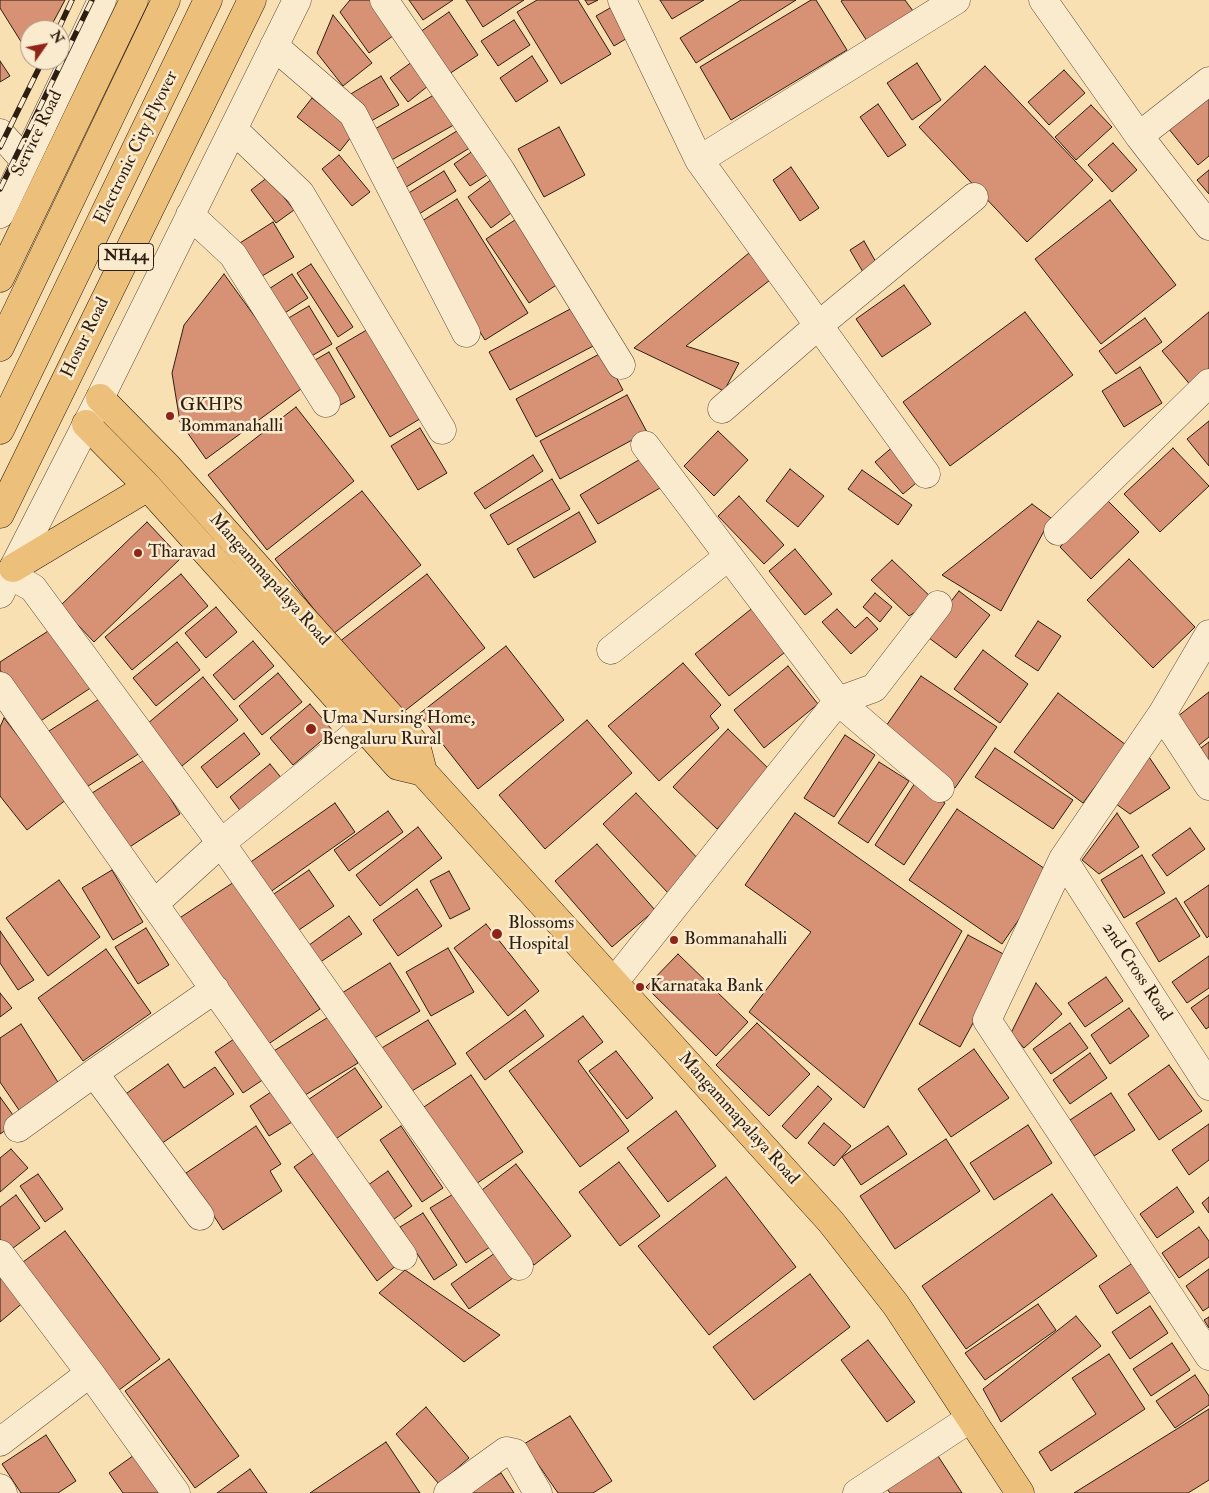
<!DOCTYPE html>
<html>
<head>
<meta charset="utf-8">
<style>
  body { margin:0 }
  #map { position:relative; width:1209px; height:1493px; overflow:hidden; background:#f9e0b3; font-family:"IM FELL Double Pica",serif }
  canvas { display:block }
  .north { position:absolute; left:20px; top:20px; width:50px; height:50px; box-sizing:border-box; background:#fbebce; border:1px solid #a99983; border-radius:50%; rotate:57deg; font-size:14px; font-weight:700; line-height:20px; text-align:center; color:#2d1e12 }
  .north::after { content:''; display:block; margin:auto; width:18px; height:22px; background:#8f2418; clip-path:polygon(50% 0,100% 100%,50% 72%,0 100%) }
</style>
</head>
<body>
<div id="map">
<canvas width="1209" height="1493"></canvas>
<div class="north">N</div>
</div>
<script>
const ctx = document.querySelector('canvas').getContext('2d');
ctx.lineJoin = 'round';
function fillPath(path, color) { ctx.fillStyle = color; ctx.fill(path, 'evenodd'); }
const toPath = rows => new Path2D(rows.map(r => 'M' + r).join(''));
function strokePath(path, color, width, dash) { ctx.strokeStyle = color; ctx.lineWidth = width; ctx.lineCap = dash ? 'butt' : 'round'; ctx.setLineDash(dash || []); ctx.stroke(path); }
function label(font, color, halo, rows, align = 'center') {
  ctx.font = font + ' "IM FELL Double Pica",serif'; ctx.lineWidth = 5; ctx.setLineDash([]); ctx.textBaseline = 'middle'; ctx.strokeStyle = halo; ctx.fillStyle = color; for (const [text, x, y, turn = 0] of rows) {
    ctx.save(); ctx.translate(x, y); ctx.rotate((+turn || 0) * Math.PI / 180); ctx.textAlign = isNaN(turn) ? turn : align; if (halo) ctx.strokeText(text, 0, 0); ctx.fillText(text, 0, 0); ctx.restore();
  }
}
const building = toPath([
  [0,0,65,0,49,30,30,30,30,56,0,8,0,0],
  [350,0,374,0,397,33,369,53,340,12,350,0],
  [409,0,453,0,423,20,409,0],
  [466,0,524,0,483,27,466,0],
  [537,0,578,0,611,54,561,84,517,12,537,0],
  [585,0,598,0,588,5,585,0],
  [660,0,704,0,672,19,660,0],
  [741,0,796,0,696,63,680,38,741,0],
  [811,0,816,0,847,50,731,120,700,67,811,0],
  [843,0,905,0,913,11,867,41,841,1,843,0],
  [617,4,634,34,614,46,596,16,617,4],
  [449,12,478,55,449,74,420,32,449,12],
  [333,15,372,63,343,86,317,53,333,15],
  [514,20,530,45,498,66,481,41,514,20],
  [532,56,548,81,516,102,500,78,532,56],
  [416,59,433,82,408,102,390,78,416,59],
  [0,61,10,76,0,82,0,61],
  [917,63,941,100,912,120,887,83,917,63],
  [985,66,1093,180,1027,242,919,127,985,66],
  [1064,70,1085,93,1049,125,1028,102,1064,70],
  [381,76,399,105,366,124,349,95,381,76],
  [439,92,459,122,388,162,368,133,439,92],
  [1206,96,1209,99,1209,156,1198,165,1168,128,1206,96],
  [312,98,355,132,340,151,297,117,312,98],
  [878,104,906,145,888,157,860,117,878,104],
  [1091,105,1112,127,1076,160,1055,137,1091,105],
  [465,126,476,144,403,189,392,171,465,126],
  [559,127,585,175,544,197,518,149,559,127],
  [1113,143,1137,170,1112,192,1088,165,1113,143],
  [480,146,495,170,470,186,454,164,480,146],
  [339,155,370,192,352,206,322,169,339,155],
  [791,167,819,208,800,221,773,180,791,167],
  [1209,170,1209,194,1197,180,1209,170],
  [444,171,456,191,419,214,407,194,444,171],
  [496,176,519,207,491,228,468,197,496,176],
  [268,177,294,210,276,223,251,190,268,177],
  [457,199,528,313,485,340,414,226,457,199],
  [1110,200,1176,285,1101,344,1035,259,1110,200],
  [521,216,564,280,529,303,486,239,521,216],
  [273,222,294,257,252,282,232,248,273,222],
  [864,241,877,264,863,272,850,250,864,241],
  [749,253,770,280,686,346,739,363,724,391,634,348,749,253],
  [311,264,353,327,338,337,297,273,311,264],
  [224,274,305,386,206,459,180,422,172,373,184,325,224,274],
  [292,274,308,298,277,318,261,294,292,274],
  [904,285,931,324,882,357,856,319,904,285],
  [309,306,332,344,303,361,280,323,309,306],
  [576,306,597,344,510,390,489,352,576,306],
  [1025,312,1073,375,950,466,903,402,1025,312],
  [1209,312,1209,373,1192,387,1162,351,1209,312],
  [1145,318,1162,342,1116,374,1099,351,1145,318],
  [370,328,423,417,390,437,336,348,370,328],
  [329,352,355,397,333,409,308,364,329,352],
  [603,352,623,390,536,437,516,399,603,352],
  [1140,367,1162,403,1124,427,1102,391,1140,367],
  [627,395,647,432,560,479,540,441,627,395],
  [296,407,354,481,267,550,208,475,296,407],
  [1209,421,1209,466,1187,439,1209,421],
  [420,428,447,473,418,490,391,446,420,428],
  [718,431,748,460,714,496,684,466,718,431],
  [895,445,922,478,903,494,875,462,895,445],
  [1173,448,1209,486,1160,532,1124,494,1173,448],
  [533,455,543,471,485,509,474,493,533,455],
  [642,458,660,488,598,524,580,495,642,458],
  [790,469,824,496,798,527,766,501,790,469],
  [862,470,912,505,898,525,848,489,862,470],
  [552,479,570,509,508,545,490,515,552,479],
  [362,491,421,565,333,634,275,559,362,491],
  [739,496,784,545,764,564,718,516,739,496],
  [1107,500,1139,532,1091,579,1060,547,1107,500],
  [1032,504,1051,518,1001,611,942,575,1032,504],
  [579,512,596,542,534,578,517,549,579,512],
  [147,522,181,558,94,642,60,606,147,522],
  [795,549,832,594,805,615,769,571,795,549],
  [1129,559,1195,627,1153,668,1087,600,1129,559],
  [892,560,934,600,909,616,871,580,892,560],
  [181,574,208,606,132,670,105,637,181,574],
  [427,574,485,648,397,717,339,642,427,574],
  [959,591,990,615,956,658,925,635,959,591],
  [875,593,892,607,880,622,863,607,875,593],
  [755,606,789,649,729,696,695,654,755,606],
  [216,607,237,632,206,658,185,633,216,607],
  [837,609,855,628,867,617,878,629,851,654,822,622,837,609],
  [1038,621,1061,636,1038,671,1015,656,1038,621],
  [56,626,95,685,36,724,0,670,0,662,56,626],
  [253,641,274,666,234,700,213,675,253,641],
  [177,642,200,670,156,706,133,678,177,642],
  [506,646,564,720,478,789,419,714,506,646],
  [983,650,1028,684,1000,723,954,689,983,650],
  [683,663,721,705,710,716,719,728,659,781,608,726,683,663],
  [788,666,818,704,764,748,734,710,788,666],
  [278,673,302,702,262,735,239,706,278,673],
  [921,676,997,727,955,788,879,736,921,676],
  [203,677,238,720,182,766,147,724,203,677],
  [1209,692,1209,737,1194,749,1173,720,1209,692],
  [1058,693,1126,745,1083,803,1014,752,1058,693],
  [104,696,140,753,85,788,49,731,104,696],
  [310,704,333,731,293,765,270,738,310,704],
  [4,718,67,799,27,830,0,796,0,727,4,718],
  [587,720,632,773,545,849,499,795,587,720],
  [728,729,771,771,717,829,673,787,728,729],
  [244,733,260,754,217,788,201,767,244,733],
  [845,735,875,755,834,817,804,798,845,735],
  [1209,742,1209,773,1194,753,1209,742],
  [995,748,1073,800,1053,829,975,777,995,748],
  [1147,754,1170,788,1130,814,1112,801,1147,754],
  [146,759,180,814,125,850,89,795,146,759],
  [879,762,909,781,868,843,838,823,879,762],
  [270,764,283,780,242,813,230,797,270,764],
  [915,783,945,803,904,865,875,845,915,783],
  [636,793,702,863,669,894,603,824,636,793],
  [335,803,355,832,266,895,245,866,335,803],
  [957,809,1051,873,1002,944,909,880,957,809],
  [388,811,403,832,349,871,334,850,388,811],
  [795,813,962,931,864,1108,749,1012,811,932,745,885,795,813],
  [1117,813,1139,847,1099,874,1082,860,1117,813],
  [418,827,442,858,380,906,356,875,418,827],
  [1190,828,1205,849,1167,876,1152,855,1190,828],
  [597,844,655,910,612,947,555,881,597,844],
  [1142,855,1165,893,1124,918,1101,880,1142,855],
  [112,870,143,922,113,940,82,888,112,870],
  [309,870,334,906,293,934,268,898,309,870],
  [449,871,470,909,450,919,430,881,449,871],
  [59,880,100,937,48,976,6,918,59,880],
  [234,882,320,1009,261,1049,175,921,234,882],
  [1209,885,1209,936,1207,938,1184,902,1209,885],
  [417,889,442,926,398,956,373,920,417,889],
  [1176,898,1200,936,1159,962,1136,923,1176,898],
  [349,916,362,934,316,965,305,948,349,916],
  [486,924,539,991,508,1016,454,948,486,924],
  [146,928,169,965,138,984,115,947,146,928],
  [0,931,34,980,18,990,0,963,0,931],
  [968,935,1009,957,960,1047,919,1024,968,935],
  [448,948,474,992,431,1016,406,972,448,948],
  [106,949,151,1013,83,1061,38,998,106,949],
  [678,954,748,1022,716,1056,646,987,678,954],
  [1209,956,1209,988,1187,1003,1172,982,1209,956],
  [390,963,420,1011,371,1040,342,993,390,963],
  [1106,977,1123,1001,1085,1027,1068,1003,1106,977],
  [1036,983,1062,1014,1024,1048,1011,1033,1036,983],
  [0,993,12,1008,0,1017,0,993],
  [1209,995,1209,1027,1206,1029,1191,1008,1209,995],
  [1129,1008,1149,1036,1110,1064,1091,1035,1129,1008],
  [525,1010,544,1036,485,1080,466,1053,525,1010],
  [330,1016,358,1063,297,1100,269,1054,330,1016],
  [583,1016,603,1042,578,1061,629,1131,580,1167,509,1071,583,1016],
  [428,1020,456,1064,407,1094,380,1049,428,1020],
  [757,1023,810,1074,769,1116,716,1065,757,1023],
  [1070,1023,1088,1048,1051,1074,1033,1049,1070,1023],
  [21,1024,61,1087,21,1113,0,1082,0,1038,21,1024],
  [237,1037,264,1079,243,1093,215,1052,237,1037],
  [974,1049,1009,1098,951,1137,918,1089,974,1049],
  [616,1051,653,1098,627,1119,589,1071,616,1051],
  [1090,1053,1107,1078,1070,1104,1053,1080,1090,1053],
  [168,1064,184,1088,215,1067,234,1094,155,1148,120,1098,168,1064],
  [1169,1065,1202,1111,1159,1140,1128,1094,1169,1065],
  [355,1068,382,1107,327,1145,299,1106,355,1068],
  [471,1075,523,1152,470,1188,418,1111,471,1075],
  [818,1086,832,1099,796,1139,782,1126,818,1086],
  [277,1088,297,1119,269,1136,250,1106,277,1088],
  [1111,1093,1135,1130,1094,1156,1070,1120,1111,1093],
  [0,1097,18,1122,0,1134,0,1097],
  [676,1111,716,1166,668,1202,627,1148,676,1111],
  [824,1123,851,1146,834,1166,808,1143,824,1123],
  [1209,1124,1209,1160,1189,1175,1172,1150,1209,1124],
  [1028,1125,1052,1163,994,1200,970,1163,1028,1125],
  [256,1126,281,1164,270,1171,282,1191,223,1230,186,1173,256,1126],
  [401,1126,443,1188,422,1202,380,1140,401,1126],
  [888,1126,907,1154,861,1185,842,1157,888,1126],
  [946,1139,980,1191,895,1249,860,1196,946,1139],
  [11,1149,28,1168,0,1192,0,1158,11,1149],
  [315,1152,397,1265,377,1281,294,1167,315,1152],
  [619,1162,660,1216,620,1246,579,1192,619,1162],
  [516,1164,571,1236,534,1265,478,1193,516,1164],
  [388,1171,412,1206,386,1225,361,1190,388,1171],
  [38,1174,63,1209,45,1222,20,1186,38,1174],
  [726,1177,796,1267,709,1335,638,1246,726,1177],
  [1177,1187,1194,1212,1157,1238,1140,1214,1177,1187],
  [455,1193,490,1247,466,1263,430,1208,455,1193],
  [1052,1194,1097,1256,966,1349,922,1286,1052,1194],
  [16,1195,40,1228,9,1251,0,1239,0,1207,16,1195],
  [1209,1197,1209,1213,1202,1203,1209,1197],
  [423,1213,457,1265,434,1280,400,1227,423,1213],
  [1199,1227,1209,1241,1209,1257,1179,1278,1162,1253,1199,1227],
  [65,1231,160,1359,119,1390,23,1262,65,1231],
  [495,1253,513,1278,469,1309,451,1284,495,1253],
  [1134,1262,1153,1290,1117,1314,1099,1286,1134,1262],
  [1209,1269,1209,1307,1203,1311,1186,1286,1209,1269],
  [405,1270,500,1335,464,1362,379,1293,405,1270],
  [0,1273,25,1301,0,1322,0,1273],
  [810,1274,850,1327,754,1400,713,1347,810,1274],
  [1038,1304,1056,1330,985,1380,965,1353,1038,1304],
  [1150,1306,1168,1333,1130,1359,1112,1332,1150,1306],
  [1076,1316,1101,1346,1001,1422,983,1389,1076,1316],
  [1209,1317,1209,1328,1204,1320,1209,1317],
  [868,1340,915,1402,887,1422,841,1360,868,1340],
  [1172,1343,1190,1370,1151,1396,1133,1369,1172,1343],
  [1109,1354,1145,1409,1051,1471,1039,1452,1096,1414,1072,1378,1109,1354],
  [169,1359,239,1456,195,1488,125,1391,169,1359],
  [1195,1375,1209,1396,1209,1405,1175,1428,1156,1401,1195,1375],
  [426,1407,469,1458,439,1484,396,1434,426,1407],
  [1209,1409,1209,1480,1188,1493,1074,1493,1209,1409],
  [570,1416,612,1481,593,1493,558,1493,524,1444,570,1416],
  [46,1435,76,1481,58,1493,21,1493,2,1464,46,1435],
  [386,1442,420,1493,310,1493,386,1442],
  [137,1453,166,1493,123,1493,109,1473,137,1453],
  [938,1456,962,1493,890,1493,887,1489,938,1456],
  [250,1469,267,1493,217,1493,250,1469],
  [501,1473,514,1493,469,1493,501,1473]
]);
fillPath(building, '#d79175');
strokePath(building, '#2d1e12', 1);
const minor = toPath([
  [384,0,501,171,621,365],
  [622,0,699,160,956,0],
  [1043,0,1139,136,1209,226],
  [274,46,353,114,466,333],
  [233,129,300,193,442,430],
  [0,133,25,161],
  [1139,136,1209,81],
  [699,160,926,474],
  [0,214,102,0],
  [190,215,233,255,326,403],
  [722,409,819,325,974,197],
  [645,445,838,701,940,788],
  [1058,531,1209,383],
  [10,575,33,588,221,843,363,728],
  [0,594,100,398,297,0],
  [1209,634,1162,714,1063,859,987,1020,1209,1356],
  [611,650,729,556],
  [0,686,154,904,221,843,519,1266],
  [1162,714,1209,786],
  [1063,859,1209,1086],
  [154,904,403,1256],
  [614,982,838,701,874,688,938,605],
  [94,1073,200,1216],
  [18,1128,94,1073,215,989],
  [0,1254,90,1373],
  [0,1442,90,1373,176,1493],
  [0,1488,3,1493],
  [448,1493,506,1451,515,1453,538,1493],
  [857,1493,971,1418]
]);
const major = toPath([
  [100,398,167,466,416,745,423,772,831,1222,896,1305,1020,1493],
  [86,424,148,487,398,766,423,772],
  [13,568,148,487]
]);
const highway = toPath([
  [0,278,134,0],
  [0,347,166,0],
  [0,430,208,0],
  [0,514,252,0]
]);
strokePath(minor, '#604e3a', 29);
strokePath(major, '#2d1e12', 29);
strokePath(highway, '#2d1e12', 29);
strokePath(minor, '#fbebce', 28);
strokePath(major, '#ecc07a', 28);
strokePath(highway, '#ecc07a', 28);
const rail = toPath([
  [58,30,72,0],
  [0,147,43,60],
  [0,189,92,0]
]);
strokePath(rail, '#2d1e12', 5.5);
strokePath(rail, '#fbebce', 4, [11]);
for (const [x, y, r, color] of [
  [170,416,5,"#8f2418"],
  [138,553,5,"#8f2418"],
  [311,729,6,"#8f2418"],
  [497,934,6,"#8f2418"],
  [674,940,5,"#8f2418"],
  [640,987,5,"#8f2418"]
]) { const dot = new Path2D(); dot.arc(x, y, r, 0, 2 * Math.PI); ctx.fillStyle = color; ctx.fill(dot); strokePath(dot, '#fbebce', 2); }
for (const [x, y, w] of [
  [126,257,55]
]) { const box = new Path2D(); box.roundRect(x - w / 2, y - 13.5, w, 27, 4); ctx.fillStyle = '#fbebce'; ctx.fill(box); strokePath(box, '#2d1e12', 1); }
label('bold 16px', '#2d1e12', null, [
  ["NH44",126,257]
]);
label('18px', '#2d1e12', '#fbebce', [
  ["Service Road",38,134,-64],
  ["Electronic City Flyover",137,148,-64],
  ["Hosur Road",86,338,-64],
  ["Mangammapalaya Road",269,580,48],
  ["2nd Cross Road",1136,972,57],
  ["Mangammapalaya Road",738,1119,48]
]);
label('18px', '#2d1e12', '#fbebce', [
  ["GKHPS",180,406],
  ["Bommanahalli",180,427],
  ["Tharavad",148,553],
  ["Uma Nursing Home,",322,719],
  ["Bengaluru Rural",322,740],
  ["Blossoms",508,924],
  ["Hospital",508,945],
  ["Bommanahalli",684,940],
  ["Karnataka Bank",650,987]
], 'left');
</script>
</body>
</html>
